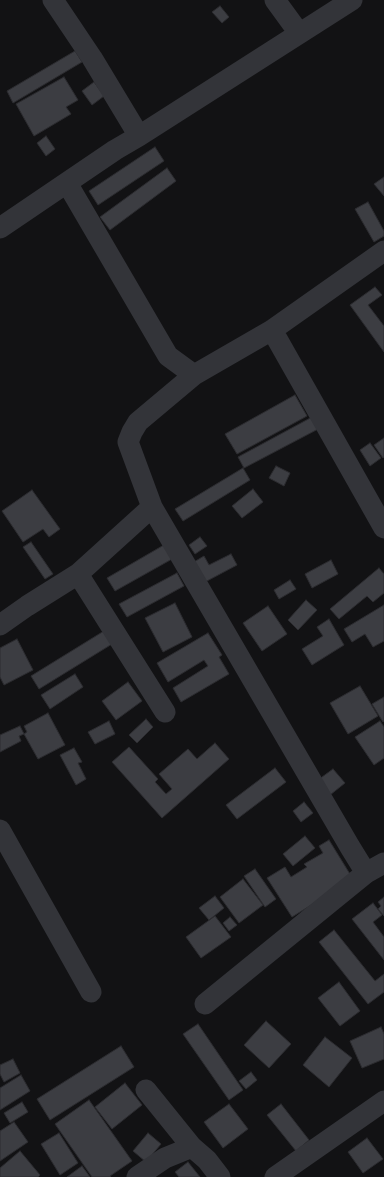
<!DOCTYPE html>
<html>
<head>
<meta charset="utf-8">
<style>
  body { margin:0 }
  canvas { display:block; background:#121214 }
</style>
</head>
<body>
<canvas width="384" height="1177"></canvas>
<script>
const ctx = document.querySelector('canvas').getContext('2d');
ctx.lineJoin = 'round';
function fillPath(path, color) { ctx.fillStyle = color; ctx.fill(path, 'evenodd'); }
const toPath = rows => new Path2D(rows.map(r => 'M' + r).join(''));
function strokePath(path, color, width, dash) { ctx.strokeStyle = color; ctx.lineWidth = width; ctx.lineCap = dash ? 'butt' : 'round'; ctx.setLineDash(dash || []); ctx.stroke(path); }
const building = toPath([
  [220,6,229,17,222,23,212,12,220,6],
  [75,51,82,62,13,103,7,91,75,51],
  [64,77,78,100,66,107,71,114,34,136,16,104,64,77],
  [94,82,104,96,92,105,82,91,94,82],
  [46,136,55,149,46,156,37,143,46,136],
  [155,147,164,161,98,205,89,191,155,147],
  [167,168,176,181,110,230,100,217,167,168],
  [384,177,384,196,374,184,384,177],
  [368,202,384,231,384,236,374,242,355,209,368,202],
  [375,287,382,295,368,305,384,326,384,352,350,305,375,287],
  [295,395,307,416,237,454,225,434,295,395],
  [314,416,320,428,244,468,238,457,314,416],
  [384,438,384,457,383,458,374,445,384,438],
  [370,443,381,458,370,466,360,450,370,443],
  [276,466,290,473,284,486,269,478,276,466],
  [243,468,250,480,183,521,175,509,243,468],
  [253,489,263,502,242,518,232,506,253,489],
  [32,490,60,529,49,537,43,529,23,542,2,511,32,490],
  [200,537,207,546,195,554,189,545,200,537],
  [31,542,53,574,45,579,23,547,31,542],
  [164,545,172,559,115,591,107,578,164,545],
  [231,554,237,565,205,582,194,562,204,556,209,565,231,554],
  [331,560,338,574,312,588,305,574,331,560],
  [379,568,384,574,384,593,373,602,367,596,339,619,330,609,379,568],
  [177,573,184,586,127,617,119,604,177,573],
  [290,580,296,589,279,599,274,590,290,580],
  [306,600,317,610,298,630,288,620,306,600],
  [175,603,192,637,163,652,145,618,175,603],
  [384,605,384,641,373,647,365,634,352,642,344,629,384,605],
  [268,606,287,634,262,651,243,623,268,606],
  [329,619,344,645,312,665,302,649,323,636,317,627,329,619],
  [104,631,112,644,39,689,31,676,104,631],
  [208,633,222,655,219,657,229,674,181,702,173,688,208,666,204,660,168,682,157,663,208,633],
  [17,639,33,670,4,685,0,677,0,648,17,639],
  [75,674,83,687,50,709,41,695,75,674],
  [128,682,142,701,116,720,102,701,128,682],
  [360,686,378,716,348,734,330,703,360,686],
  [384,697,384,721,383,722,372,704,384,697],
  [48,713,65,745,38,759,24,734,27,732,24,726,48,713],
  [146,719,153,727,137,743,129,735,146,719],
  [109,721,115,734,95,744,88,732,109,721],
  [380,721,384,727,384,758,374,765,355,737,380,721],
  [20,726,24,734,19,736,21,741,0,752,0,735,20,726],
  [215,743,229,759,162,818,112,762,129,747,158,779,155,782,166,794,172,789,159,774,188,749,197,759,215,743],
  [74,748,82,762,78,763,86,779,76,785,60,755,74,748],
  [275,768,286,782,237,819,226,805,275,768],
  [333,769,345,783,330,795,318,780,333,769],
  [304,802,313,813,301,822,293,811,304,802],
  [305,836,315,848,293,866,283,854,305,836],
  [329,840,353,879,292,917,267,878,285,867,291,877,307,867,304,864,323,853,319,846,329,840],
  [255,869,276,899,265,907,244,876,255,869],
  [243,879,263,905,239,923,220,897,243,879],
  [215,896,224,908,209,920,199,908,215,896],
  [384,897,384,916,378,909,381,906,378,902,384,897],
  [373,903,382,915,373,922,384,937,384,960,352,919,373,903],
  [215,916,231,937,201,958,186,937,215,916],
  [230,917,237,925,229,931,223,923,230,917],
  [334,930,375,981,384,974,384,992,368,1004,319,942,334,930],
  [339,982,360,1011,340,1026,318,998,339,982],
  [266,1021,291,1044,269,1068,244,1045,266,1021],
  [198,1024,243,1090,229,1100,183,1034,198,1024],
  [381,1027,384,1034,384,1059,362,1068,350,1041,381,1027],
  [325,1037,352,1058,329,1087,303,1065,325,1037],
  [121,1046,134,1067,50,1120,37,1099,121,1046],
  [13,1059,20,1073,4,1082,0,1074,0,1065,13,1059],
  [251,1072,257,1080,246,1089,239,1081,251,1072],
  [21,1075,30,1091,0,1110,0,1088,21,1075],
  [125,1083,142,1105,112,1129,95,1107,125,1083],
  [89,1100,132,1161,110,1176,111,1177,92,1177,55,1124,89,1100],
  [22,1102,28,1112,10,1123,4,1113,22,1102],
  [229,1104,248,1129,223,1148,204,1122,229,1104],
  [281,1104,309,1140,296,1151,267,1115,281,1104],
  [14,1122,28,1142,0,1161,0,1131,14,1122],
  [59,1133,78,1163,60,1175,41,1144,59,1133],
  [148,1133,161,1144,146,1162,133,1151,148,1133],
  [367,1138,383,1159,363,1173,348,1152,367,1138],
  [20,1151,40,1175,38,1177,0,1177,0,1168,20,1151],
  [188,1162,200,1177,179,1177,175,1172,188,1162],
  [82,1166,90,1177,67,1177,82,1166]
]);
fillPath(building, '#3c3d42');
strokePath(building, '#2c2c30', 1);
strokePath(toPath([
  [53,0,92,58,139,136],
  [275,0,299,33],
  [67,183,168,356,194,375],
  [0,228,115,150,139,136,352,0],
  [272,330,384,528],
  [78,574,165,712],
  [0,625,27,606,78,574,152,507],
  [0,830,91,992],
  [366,873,350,847,152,507,128,442,132,432,138,422,194,375,272,330,384,251],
  [205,1004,366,873,384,863],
  [146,1090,192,1147],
  [137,1177,165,1158,192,1147,207,1160,220,1177],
  [275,1177,384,1101]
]), '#333439', 21);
</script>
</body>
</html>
